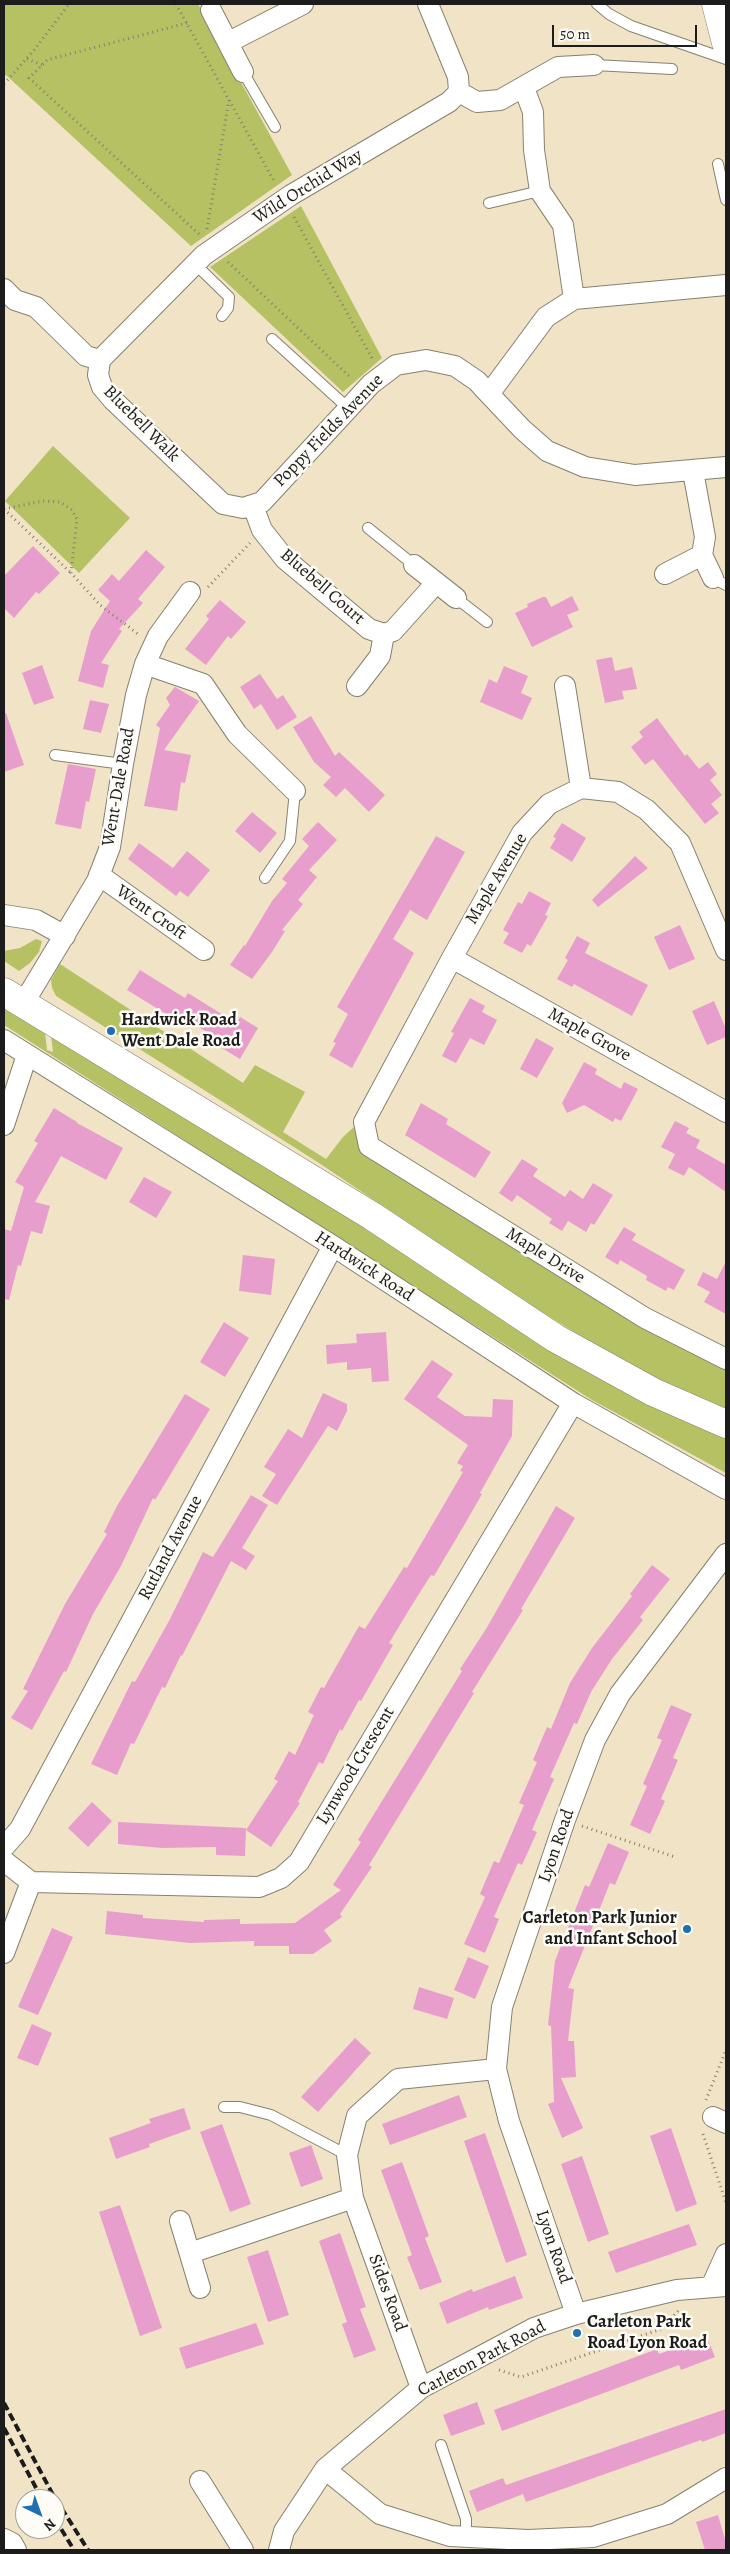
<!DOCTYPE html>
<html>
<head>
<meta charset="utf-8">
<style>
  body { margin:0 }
  #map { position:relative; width:730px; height:2554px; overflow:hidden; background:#f1e3c6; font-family:Alegreya,serif }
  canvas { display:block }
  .frame { position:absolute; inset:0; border:5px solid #1c1c1c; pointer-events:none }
  .north { position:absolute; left:15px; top:2489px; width:50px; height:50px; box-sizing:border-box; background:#fdfcf7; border:1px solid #a3a29f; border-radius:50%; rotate:138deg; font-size:14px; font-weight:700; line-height:20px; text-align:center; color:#1c1c1c }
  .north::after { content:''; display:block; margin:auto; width:18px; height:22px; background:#1f6fb2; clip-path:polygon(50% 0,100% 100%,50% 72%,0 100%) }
  .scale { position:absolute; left:552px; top:25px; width:145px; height:22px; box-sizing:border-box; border:2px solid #1c1c1c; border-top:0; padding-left:6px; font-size:15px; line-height:18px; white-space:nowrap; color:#1c1c1c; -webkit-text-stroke:4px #fdfcf7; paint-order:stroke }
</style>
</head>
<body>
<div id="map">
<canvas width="730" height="2554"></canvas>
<div class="frame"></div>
<div class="north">N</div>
<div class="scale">50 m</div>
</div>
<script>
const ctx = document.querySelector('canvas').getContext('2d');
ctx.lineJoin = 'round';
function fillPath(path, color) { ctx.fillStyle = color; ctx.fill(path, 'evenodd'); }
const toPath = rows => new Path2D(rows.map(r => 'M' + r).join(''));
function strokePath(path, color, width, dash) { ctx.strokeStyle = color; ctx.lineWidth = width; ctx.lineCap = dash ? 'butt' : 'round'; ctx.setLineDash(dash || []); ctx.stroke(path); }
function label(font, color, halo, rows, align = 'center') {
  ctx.font = font + ' Alegreya,serif'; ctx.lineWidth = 5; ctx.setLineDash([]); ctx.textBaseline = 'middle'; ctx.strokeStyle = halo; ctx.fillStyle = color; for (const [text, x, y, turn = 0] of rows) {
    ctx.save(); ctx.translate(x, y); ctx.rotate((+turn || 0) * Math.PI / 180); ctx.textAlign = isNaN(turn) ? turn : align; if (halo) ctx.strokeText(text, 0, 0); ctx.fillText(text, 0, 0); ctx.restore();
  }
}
fillPath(toPath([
  [4,4,198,4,292,175,191,246,6,75,4,77],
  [301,206,382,358,343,392,210,267],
  [53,446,130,518,79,573,5,501],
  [36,939,42,941,39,952,30,963,19,971,4,961,4,951,20,948],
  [60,964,243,1083,255,1065,305,1092,283,1132,326,1159,343,1137,354,1127,357,1137,726,1365,726,1410,637,1370,533,1307,319,1163,56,996,52,988,51,980],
  [4,1000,39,1022,36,1028,45,1033,47,1050,53,1052,51,1035,70,1048,73,1044,549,1345,726,1436,726,1473,592,1400,4,1025]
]), '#b5c163');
fillPath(toPath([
  [33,546,60,573,39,594,36,592,14,618,4,608,4,576],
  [146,550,165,567,138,599,143,603,119,629,122,631,101,663,109,665,103,688,78,681,91,631,110,601,98,590,112,574,119,581],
  [572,596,579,610,567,615,573,627,532,647,515,613,528,607,527,604,543,597,546,597,551,607],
  [220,600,246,622,231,639,228,636,206,665,185,649,209,619,206,616],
  [612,657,615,671,632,667,637,689,622,691,624,699,605,703,596,660],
  [42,665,54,698,34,705,22,673],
  [504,666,528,676,521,693,532,698,522,720,480,702,489,679,497,683],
  [260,674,277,699,283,695,297,717,277,730,261,704,254,709,240,687],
  [175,687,199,701,164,750,191,755,185,783,181,782,177,811,144,806,160,728,156,725,170,705,166,698],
  [90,700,109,704,101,733,83,729],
  [4,713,6,713,24,765,4,772],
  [311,716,335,756,339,752,385,795,369,812,345,788,336,797,323,785,331,777,314,762,293,727],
  [657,718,685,756,687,754,699,769,708,762,717,774,710,780,722,795,711,804,719,813,705,824,653,759,645,765,631,747,643,737,639,732],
  [68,764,96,769,89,802,86,801,81,829,55,824],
  [252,812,277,833,260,853,235,831],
  [318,822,337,840,309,870,317,877,298,900,303,904,282,930,285,931,272,952,252,979,230,965,244,945,245,946,272,901,287,883,282,879,309,846,302,839],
  [562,823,586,838,572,862,550,848,556,838,553,837],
  [436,836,465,852,427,920,410,910,393,939,414,953,352,1068,329,1055,336,1043,333,1042,348,1014,337,1007],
  [139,843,173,868,187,851,210,870,188,897,180,891,176,896,128,859],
  [635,856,648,868,598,907,592,900],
  [529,891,551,903,545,915,548,916,531,946,527,944,522,953,503,943,509,933,503,930,518,902,522,904],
  [680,925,695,959,669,970,654,937],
  [577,936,590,943,585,953,648,985,632,1016,574,984,572,987,557,979,568,960,565,958],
  [140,970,185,998,188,993,236,1023,240,1017,258,1028,240,1059,222,1048,225,1043,192,1023,189,1028,127,990],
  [470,998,485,1006,482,1012,497,1020,484,1045,470,1038,456,1063,442,1056,454,1033,451,1032],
  [714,1001,726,1029,726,1037,707,1045,692,1011],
  [536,1038,554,1048,537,1078,520,1069],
  [584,1062,597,1069,595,1074,621,1089,624,1082,638,1089,621,1121,615,1118,613,1122,584,1105,567,1113,562,1103],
  [421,1103,448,1119,446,1124,491,1152,475,1178,405,1135],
  [54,1108,77,1122,77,1123,123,1148,106,1180,61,1156,35,1202,50,1206,42,1234,31,1231,21,1266,18,1265,9,1300,4,1299,4,1229,11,1231,24,1187,15,1182,38,1143,34,1141],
  [675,1121,689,1128,686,1133,700,1140,696,1148,726,1165,726,1192,689,1167,684,1176,668,1168,675,1154,661,1147],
  [522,1159,538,1169,533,1176,565,1197,570,1190,583,1199,593,1183,613,1195,594,1225,591,1223,586,1232,568,1221,562,1231,549,1223,552,1219,517,1195,512,1202,499,1193],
  [144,1177,172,1192,156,1218,129,1202],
  [624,1227,636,1234,632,1240,685,1270,674,1290,668,1287,666,1291,646,1280,647,1276,620,1260,618,1265,605,1257],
  [243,1255,275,1259,271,1295,239,1291],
  [726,1261,726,1314,704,1302,710,1292,697,1285,703,1272,717,1279],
  [224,1322,249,1338,225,1377,200,1362],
  [386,1332,389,1381,372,1382,371,1368,347,1370,347,1362,327,1364,326,1345,357,1343,356,1334],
  [432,1360,453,1374,437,1397,465,1416,492,1417,493,1399,513,1400,512,1436,480,1493,482,1494,466,1522,434,1576,431,1575,412,1605,389,1643,393,1645,361,1701,359,1700,342,1731,340,1729,323,1764,319,1762,298,1802,300,1803,271,1847,246,1830,278,1781,274,1779,289,1751,295,1755,314,1715,308,1712,321,1687,324,1688,359,1626,365,1629,404,1567,407,1568,463,1472,460,1471,463,1466,457,1463,468,1445,404,1399],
  [323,1393,347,1404,347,1411,337,1431,328,1426,277,1505,262,1496,276,1474,264,1467,288,1429,302,1438],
  [185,1394,210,1409,155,1500,153,1498,121,1566,93,1614,66,1672,64,1671,32,1730,11,1718,28,1691,23,1689,65,1604,107,1534,104,1532,117,1506],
  [251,1495,268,1505,242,1548,255,1556,246,1570,231,1561,182,1656,181,1655,165,1688,162,1687,134,1744,131,1743,117,1775,91,1764,132,1681,135,1682,170,1619,203,1552,213,1557],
  [556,1506,575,1518,521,1609,523,1610,472,1692,474,1693,369,1865,372,1867,340,1914,342,1917,324,1930,332,1941,313,1954,289,1954,289,1946,254,1946,254,1941,190,1943,105,1934,107,1911,143,1915,143,1918,204,1922,204,1920,240,1919,240,1924,295,1923,341,1890,333,1885,361,1842,358,1840,462,1671,460,1669,486,1629],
  [652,1565,670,1579,640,1617,643,1620,612,1659,591,1692,577,1724,574,1723,550,1777,554,1779,532,1830,537,1832,522,1865,518,1863,494,1917,499,1919,485,1953,464,1944,485,1897,480,1894,494,1861,499,1863,524,1805,519,1803,537,1762,533,1760,547,1727,551,1729,570,1683,592,1648,632,1596,630,1594],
  [671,1705,692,1714,673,1758,678,1760,661,1799,665,1801,650,1834,630,1825,647,1786,643,1784,662,1740,657,1738],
  [92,1802,112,1821,88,1847,68,1828],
  [118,1822,246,1828,245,1856,216,1855,216,1847,162,1848,118,1844],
  [608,1843,629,1852,615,1885,610,1883,568,1988,574,1989,568,2041,574,2041,576,2077,561,2078,583,2128,562,2138,548,2104,554,2102,551,2026,548,2025,555,1961,585,1885,589,1887],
  [52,1928,73,1937,38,2015,18,2007],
  [468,1957,489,1966,475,1999,454,1990],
  [419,1987,454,1998,447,2019,413,2009],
  [32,2024,52,2033,38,2066,17,2058],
  [355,2038,371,2053,318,2112,301,2097],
  [459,2095,467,2117,390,2145,382,2124],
  [184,2108,191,2129,149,2144,150,2147,116,2159,109,2138,151,2123,149,2119],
  [222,2124,251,2204,230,2212,200,2132],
  [671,2128,697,2204,676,2212,650,2136],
  [485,2133,527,2255,506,2263,464,2141],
  [311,2145,323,2179,301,2187,289,2153],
  [582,2156,609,2234,588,2242,561,2164],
  [402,2162,429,2236,425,2238,442,2282,420,2290,407,2257,412,2255,381,2170],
  [120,2205,162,2328,140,2336,99,2212],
  [689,2224,697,2245,616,2273,608,2252],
  [340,2233,366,2307,360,2309,376,2350,354,2358,342,2324,347,2322,319,2241],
  [268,2250,289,2315,268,2322,247,2257],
  [515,2276,523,2298,489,2310,488,2307,447,2324,439,2303,472,2289,473,2292],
  [256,2323,264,2344,186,2369,179,2348],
  [707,2337,715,2357,681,2370,679,2365,502,2431,494,2410,657,2349,659,2354],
  [477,2402,485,2424,451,2436,443,2415],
  [726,2409,726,2433,702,2442,701,2440,526,2502,523,2494,477,2512,469,2491,503,2478,506,2485],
  [718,2515,726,2543,726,2550,705,2550,696,2522]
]), '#e89ecd');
const service = toPath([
  [597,4,609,14,631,26,726,59],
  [594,65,672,69],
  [243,72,275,127],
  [718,164,726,200],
  [489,203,540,191],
  [195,264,229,297,228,308,222,316],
  [272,339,348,408],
  [368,528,414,565],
  [713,578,726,585],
  [456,598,487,622],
  [55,755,123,764],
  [265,878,290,841,295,791],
  [224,2107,240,2107,271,2115,347,2155],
  [441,2445,466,2519,466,2537]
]);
const minor = toPath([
  [211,10,243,72],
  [229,42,303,4],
  [524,88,533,112,534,150,540,191,563,225,574,299],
  [459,92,477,102,500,100,558,67,594,65],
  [726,285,574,299,546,317,489,394,522,429,547,451,585,467,635,475,726,467],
  [4,289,15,300,36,307,86,356,100,360],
  [100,360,204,255,291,195,449,102,459,92,458,77,428,4],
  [100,360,98,375,102,387,113,400,223,504,243,508,262,502,371,384,396,365,426,360,455,366,477,381,489,394],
  [253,506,262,530,285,559,369,629,384,634,393,631,436,583],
  [702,555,713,578],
  [414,565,456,598],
  [665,574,702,555,705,537,693,471],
  [145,664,203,684,237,734,295,791],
  [357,686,380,656,384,634],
  [565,686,581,788],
  [99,875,204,950],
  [4,915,36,920,65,936],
  [726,950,680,843,647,810,618,792,581,788,549,804,522,833,452,958,364,1122,369,1146,645,1318,726,1359],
  [452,958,726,1112],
  [23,1004,97,881,110,847,123,764,136,695,145,664,158,636,190,592],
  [4,1040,333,1246,573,1403,726,1489],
  [4,1125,27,1055],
  [4,1847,20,1829,333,1246],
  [4,1861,31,1882,259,1887,281,1878,299,1862,573,1403],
  [4,1953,31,1882],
  [713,2117,726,2123],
  [180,2221,200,2288],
  [190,2253,353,2198],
  [711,2287,726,2254],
  [576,2314,509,2121,496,2069,502,2007,565,1820,595,1740,620,1694,726,1554],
  [421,2388,353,2198,347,2155,357,2116,398,2079,496,2069],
  [325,2469,380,2514,450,2536,528,2540,593,2537,667,2514,726,2478],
  [200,2481,243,2550],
  [4,2539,12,2543,16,2550],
  [279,2550,284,2531,325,2469,421,2388,534,2328,576,2314,677,2290,726,2286]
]);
const primary = toPath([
  [4,992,372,1216,555,1338,653,1392,726,1424]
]);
const trunk = toPath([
  [716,4,726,43]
]);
strokePath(service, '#868071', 12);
strokePath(minor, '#868071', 22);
strokePath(primary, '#868071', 29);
strokePath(trunk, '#868071', 29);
strokePath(toPath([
  [176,4,275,183],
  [187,23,47,60,29,78,200,235],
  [27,59,42,65],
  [4,84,35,49,69,4],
  [294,217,373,360],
  [207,229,229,100],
  [228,262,351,378],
  [4,509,43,501,60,502,72,510,77,519,71,573,100,605,138,634],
  [4,509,71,573],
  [208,587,250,543],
  [582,1826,675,1857],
  [706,2100,726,2050],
  [703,2134,726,2203],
  [499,2370,521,2377,661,2329,680,2309]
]), '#868071', 3, [1, 4]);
strokePath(service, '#fff', 10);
strokePath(minor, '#fff', 20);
strokePath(primary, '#fff', 28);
strokePath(trunk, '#fff', 28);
strokePath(toPath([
  [4,2403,52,2493,88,2550],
  [4,2428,42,2499],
  [55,2519,74,2550]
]), '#1c1c1c', 4, [8, 4]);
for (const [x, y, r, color] of [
  [111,1031,5,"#1f6fb2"],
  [687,1929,5,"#1f6fb2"],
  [577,2333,5,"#1f6fb2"]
]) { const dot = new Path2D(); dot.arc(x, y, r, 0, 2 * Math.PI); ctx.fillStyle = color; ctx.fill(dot); strokePath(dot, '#fdfcf7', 2); }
label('18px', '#1c1c1c', '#fdfcf7', [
  ["Wild Orchid Way",308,187,-32],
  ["Bluebell Walk",141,424,45],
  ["Poppy Fields Avenue",329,431,-46],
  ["Bluebell Court",322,587,41],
  ["Went-Dale Road",119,787,-80],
  ["Maple Avenue",497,879,-59],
  ["Went Croft",151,913,35],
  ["Maple Grove",589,1035,29],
  ["Maple Drive",545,1256,32],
  ["Hardwick Road",364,1267,33],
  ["Rutland Avenue",171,1548,-62],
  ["Lynwood Crescent",356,1766,-59],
  ["Lyon Road",557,1846,-71],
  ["Lyon Road",553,2247,71],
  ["Sides Road",387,2293,70],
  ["Carleton Park Road",482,2359,-28]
]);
label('bold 18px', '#1c1c1c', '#fdfcf7', [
  ["Hardwick Road",121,1021],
  ["Went Dale Road",121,1042],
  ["Carleton Park Junior",677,1919,"right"],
  ["and Infant School",677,1940,"right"],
  ["Carleton Park",587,2323],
  ["Road Lyon Road",587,2344]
], 'left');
</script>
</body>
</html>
